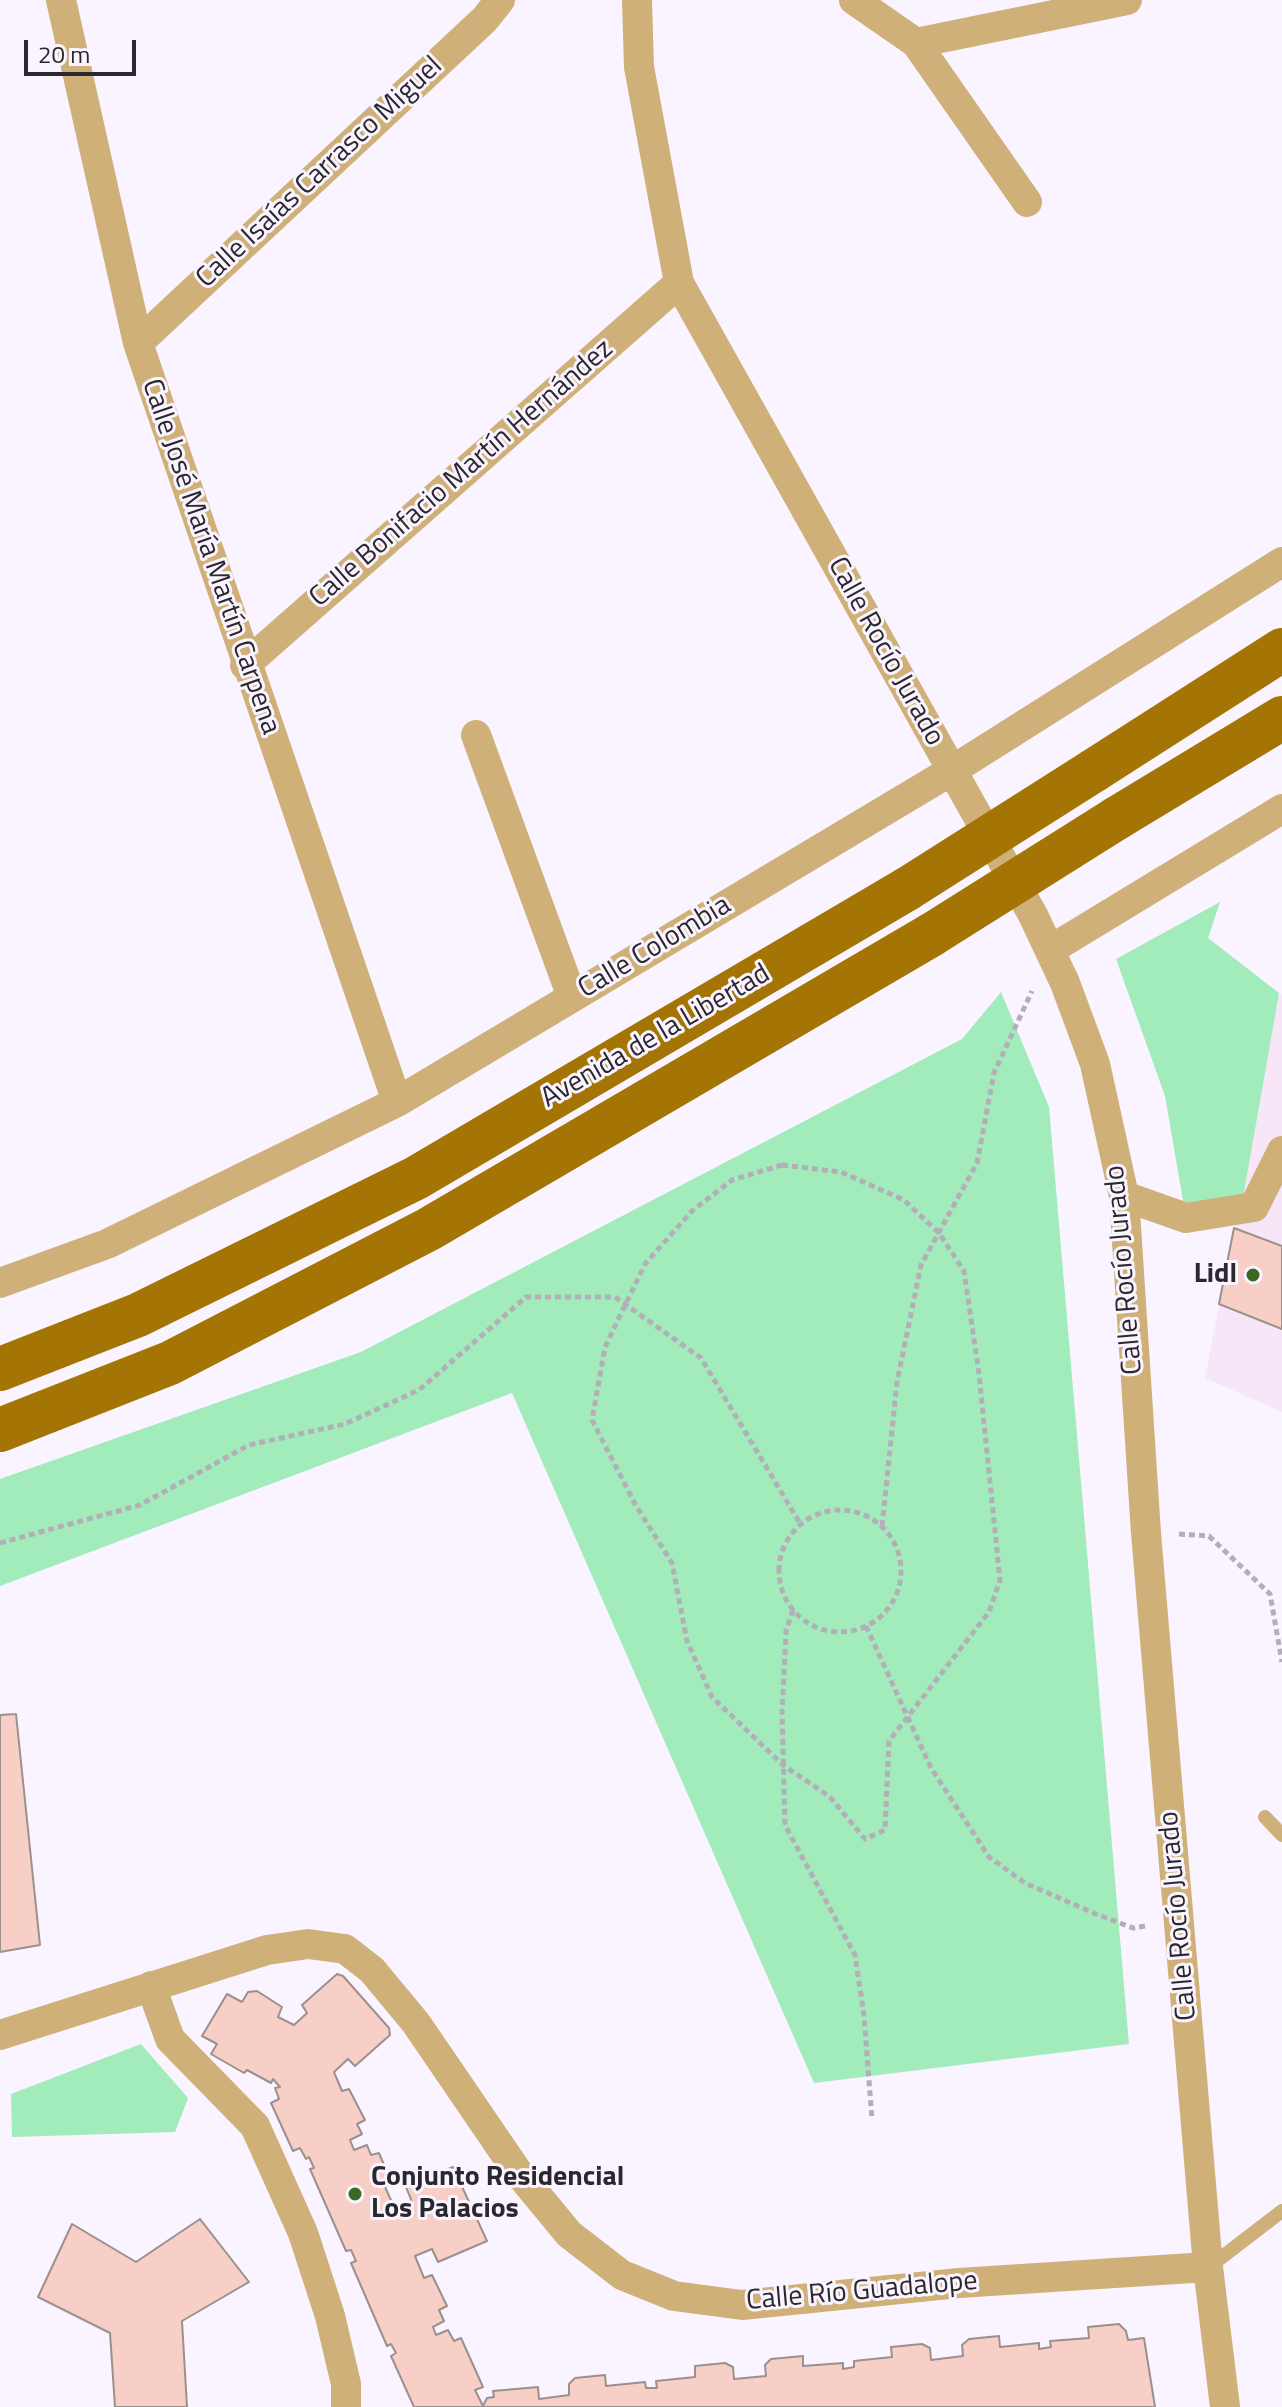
<!DOCTYPE html>
<html>
<head>
<meta charset="utf-8">
<style>
  body { margin:0 }
  #map { position:relative; width:1282px; height:2407px; overflow:hidden; background:#f9f4ff; font-family:"Titillium Web",sans-serif }
  canvas { display:block }
  .scale { position:absolute; left:24px; top:40px; width:112px; height:36px; box-sizing:border-box; border:4px solid #2a282d; border-top:0; padding-left:10px; font-size:24px; line-height:28px; white-space:nowrap; color:#2a282d; -webkit-text-stroke:6px #f9f4ff; paint-order:stroke }
</style>
</head>
<body>
<div id="map">
<canvas width="1282" height="2407"></canvas>
<div class="scale">20 m</div>
</div>
<script>
const ctx = document.querySelector('canvas').getContext('2d');
ctx.lineJoin = 'round';
function fillPath(path, color) { ctx.fillStyle = color; ctx.fill(path, 'evenodd'); }
const toPath = rows => new Path2D(rows.map(r => 'M' + r).join(''));
function strokePath(path, color, width, dash) { ctx.strokeStyle = color; ctx.lineWidth = width; ctx.lineCap = dash ? 'butt' : 'round'; ctx.setLineDash(dash || []); ctx.stroke(path); }
function label(font, color, halo, rows, align = 'center') {
  ctx.font = font + ' "Titillium Web",sans-serif'; ctx.lineWidth = 6; ctx.setLineDash([]); ctx.textBaseline = 'middle'; ctx.strokeStyle = halo; ctx.fillStyle = color; for (const [text, x, y, turn = 0] of rows) {
    ctx.save(); ctx.translate(x, y); ctx.rotate((+turn || 0) * Math.PI / 180); ctx.textAlign = isNaN(turn) ? turn : align; if (halo) ctx.strokeText(text, 0, 0); ctx.fillText(text, 0, 0); ctx.restore();
  }
}
fillPath(toPath([
  [1279,993,1282,995,1282,1412,1205,1378]
]), '#f6e6f8');
fillPath(toPath([
  [1220,902,1208,938,1279,993,1241,1209,1186,1218,1165,1096,1116,959],
  [1001,992,1049,1107,1129,2044,814,2083,512,1393,0,1586,0,1479,361,1352,962,1039],
  [141,2044,188,2098,175,2132,12,2137,11,2094]
]), '#a2ebbb');
const building = toPath([
  [1234,1228,1282,1246,1282,1329,1219,1304,1234,1228],
  [16,1714,40,1945,0,1952,0,1715,16,1714],
  [337,1974,343,1976,389,2028,390,2035,355,2066,348,2059,334,2072,342,2091,349,2089,365,2120,357,2124,362,2134,350,2140,354,2150,367,2145,371,2155,379,2153,392,2184,385,2187,395,2209,412,2202,406,2187,453,2167,487,2241,438,2262,432,2249,415,2256,424,2278,432,2275,447,2306,439,2310,444,2321,433,2327,436,2335,448,2330,454,2341,461,2338,483,2387,475,2390,483,2406,487,2398,494,2397,493,2391,538,2387,539,2399,569,2395,569,2384,575,2378,605,2375,606,2386,645,2382,646,2388,657,2388,656,2381,695,2377,695,2366,725,2363,733,2367,734,2379,766,2376,765,2365,771,2359,803,2356,803,2366,843,2363,843,2369,854,2367,854,2361,892,2357,891,2347,922,2344,930,2348,931,2360,963,2356,962,2345,969,2339,999,2336,1000,2347,1039,2343,1039,2349,1051,2347,1050,2341,1089,2338,1088,2327,1119,2324,1126,2331,1128,2340,1144,2338,1155,2407,414,2407,391,2356,396,2353,391,2344,387,2346,351,2263,356,2261,351,2250,346,2251,310,2169,314,2168,309,2157,306,2159,300,2148,293,2151,271,2103,279,2099,275,2088,280,2087,273,2079,271,2083,247,2070,244,2073,211,2054,217,2044,202,2036,227,1994,242,2002,248,1992,257,1991,282,2007,278,2017,294,2025,307,2013,302,2005,337,1974],
  [200,2219,249,2282,182,2321,187,2407,115,2407,110,2333,38,2297,72,2224,136,2262,200,2219]
]);
fillPath(building, '#f7cfc6');
strokePath(building, '#9c908d', 2);
strokePath(toPath([
  [782,1165,841,1172,904,1200,939,1233,964,1271,979,1374,1000,1580,989,1612,889,1741,885,1830,865,1839,830,1797,783,1765,712,1697,687,1641,672,1563,635,1504,592,1420,605,1347,645,1264,692,1211,732,1180,782,1165],
  '779 1571a61 61 0 1 1 122 0a61 61 0 1 1-122 0Z',
  [882,1526,897,1382,921,1265,977,1163,994,1073,1032,991],
  [1179,1534,1209,1536,1270,1594,1282,1662],
  [0,1543,140,1505,249,1445,345,1424,419,1390,526,1297,615,1297,701,1358,801,1525],
  [793,1610,786,1631,782,1714,785,1825,855,1955,864,2016,872,2119],
  [866,1626,931,1768,989,1857,1025,1883,1096,1914,1133,1928,1146,1926]
]), '#b3afb8', 5, [6, 4]);
strokePath(toPath([
  [1265,1817,1282,1835],
  [1209,2267,1282,2211]
]), '#d0b079', 14);
strokePath(toPath([
  [61,0,138,343,397,1102],
  [637,0,639,67,679,283,1033,915,1065,983,1095,1064,1124,1196,1146,1533,1208,2267,1225,2407],
  [854,0,916,43,1027,202],
  [916,43,1127,0],
  [138,343,485,19,500,0],
  [245,665,679,283],
  [476,735,572,997],
  [1050,950,1282,809],
  [1124,1196,1186,1218,1254,1207,1282,1151],
  [0,1283,107,1244,397,1102,951,771,1282,562],
  [151,1986,170,2039,255,2126,303,2233,330,2316,346,2384,346,2407],
  [0,2035,267,1950,308,1944,345,1949,372,1970,416,2023,517,2171,569,2234,622,2275,674,2296,742,2305,959,2283,1208,2267]
]), '#d0b079', 30);
strokePath(toPath([
  [1093,771,1282,650],
  [1117,818,1282,718],
  [0,1369,138,1315,416,1178,907,889],
  [0,1430,170,1363,429,1229,931,935]
]), '#a47505', 44);
strokePath(toPath([
  [907,889,1093,771],
  [931,935,1117,818]
]), '#a47505', 44);
for (const [x, y, r, color] of [
  [1253,1275,8,"#3c6826"],
  [355,2194,8,"#3c6826"]
]) { const dot = new Path2D(); dot.arc(x, y, r, 0, 2 * Math.PI); ctx.fillStyle = color; ctx.fill(dot); strokePath(dot, '#f9f4ff', 3); }
label('28px', '#2a282d', '#f9f4ff', [
  ["Calle Isaías Carrasco Miguel",320,173,-43],
  ["Calle Bonifacio Martín Hernández",462,474,-41],
  ["Calle José María Martín Carpena",210,557,71],
  ["Calle Rocío Jurado",885,652,61],
  ["Calle Colombia",655,948,-31],
  ["Avenida de la Libertad",656,1037,-30],
  ["Calle Rocío Jurado",1125,1270,-95],
  ["Calle Rocío Jurado",1179,1916,-95],
  ["Calle Río Guadalope",862,2292,-5]
]);
label('bold 28px', '#2a282d', '#f9f4ff', [
  ["Lidl",1237,1275],
  ["Conjunto Residencial",371,2178,"left"],
  ["Los Palacios",371,2210,"left"]
], 'right');
</script>
</body>
</html>
